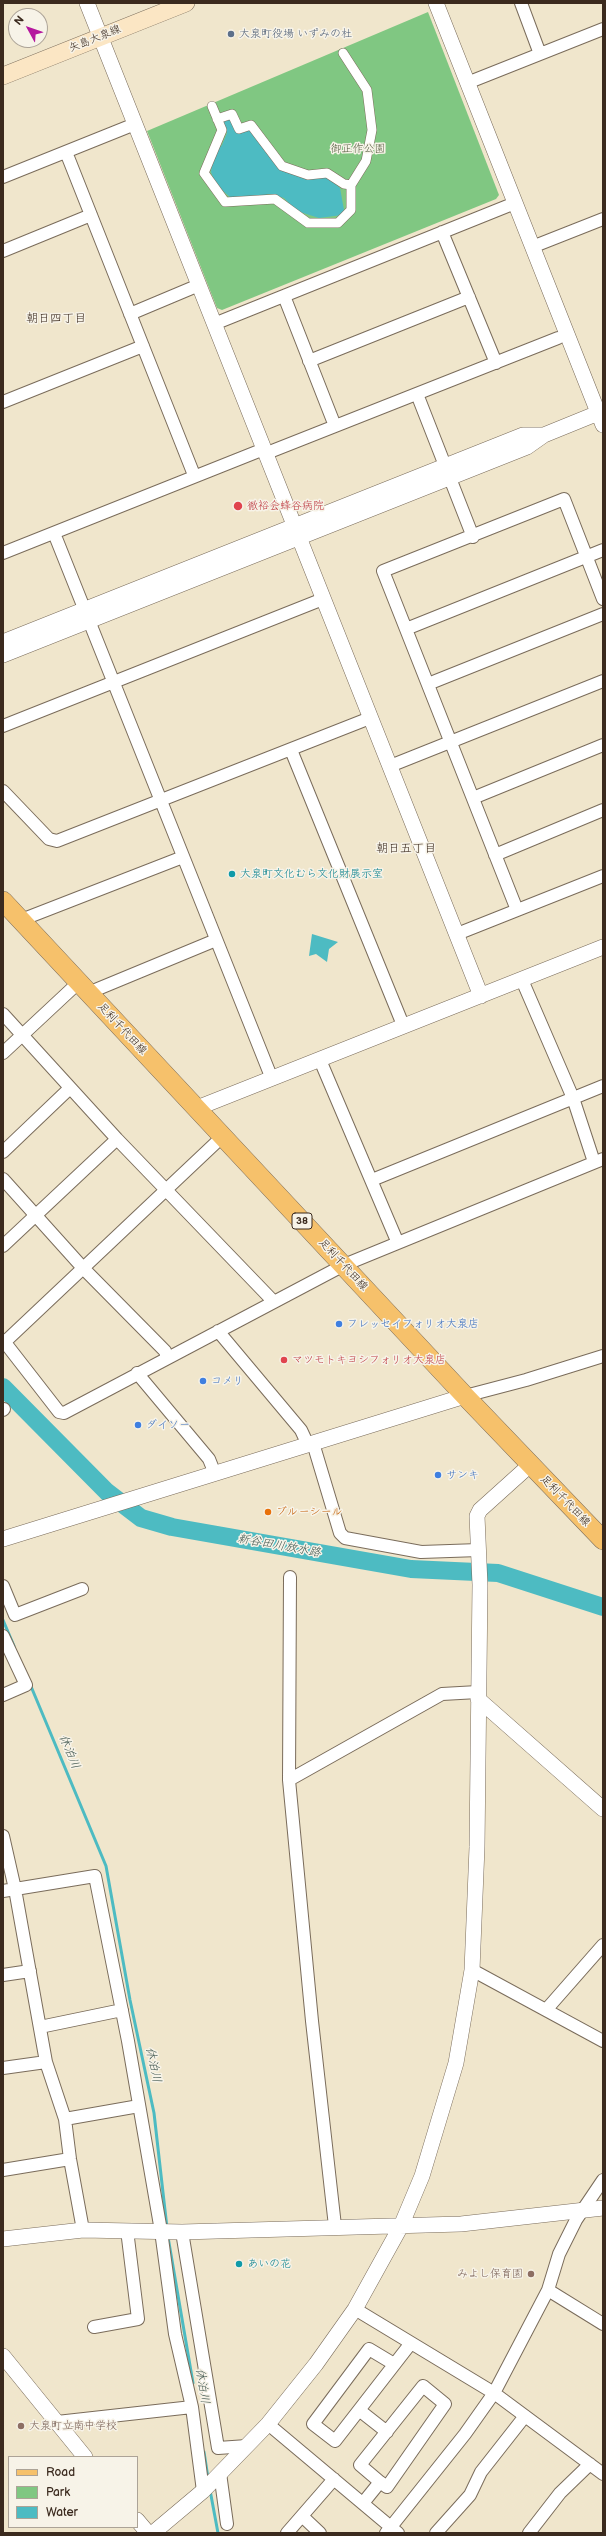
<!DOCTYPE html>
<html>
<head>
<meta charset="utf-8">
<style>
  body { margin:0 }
  #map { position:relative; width:606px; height:2536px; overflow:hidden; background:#f0e6cc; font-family:"Balsamiq Sans",sans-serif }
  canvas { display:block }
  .frame { position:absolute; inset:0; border:4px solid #3b2a1e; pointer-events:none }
  .legend { position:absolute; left:8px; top:2456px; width:130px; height:72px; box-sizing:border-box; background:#f7f3e8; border:1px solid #aca397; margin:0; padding:5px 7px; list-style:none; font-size:12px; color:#3b2a1e }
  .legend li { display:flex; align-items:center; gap:8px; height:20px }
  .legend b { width:20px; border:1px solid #aca397 }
  .north { position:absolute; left:8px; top:8px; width:40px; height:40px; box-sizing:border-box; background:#f7f3e8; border:1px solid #aca397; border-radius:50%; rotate:310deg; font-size:11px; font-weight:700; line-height:16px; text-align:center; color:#3b2a1e }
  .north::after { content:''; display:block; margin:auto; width:14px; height:18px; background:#b5179e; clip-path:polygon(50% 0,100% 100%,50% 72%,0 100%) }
</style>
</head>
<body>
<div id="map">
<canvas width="606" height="2536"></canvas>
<div class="frame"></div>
<ul class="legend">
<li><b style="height:5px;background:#f6c16b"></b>Road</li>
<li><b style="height:11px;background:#80c782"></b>Park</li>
<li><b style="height:11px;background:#4dbbc2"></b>Water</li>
</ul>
<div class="north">N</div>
</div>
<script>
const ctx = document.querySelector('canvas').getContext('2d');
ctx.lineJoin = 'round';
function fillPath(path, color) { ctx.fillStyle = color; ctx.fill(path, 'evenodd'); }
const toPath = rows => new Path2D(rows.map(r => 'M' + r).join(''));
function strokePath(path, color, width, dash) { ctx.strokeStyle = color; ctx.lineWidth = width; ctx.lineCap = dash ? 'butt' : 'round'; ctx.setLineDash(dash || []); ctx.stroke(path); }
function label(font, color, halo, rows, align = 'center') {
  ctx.font = font + ' "Balsamiq Sans","Klee One",sans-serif'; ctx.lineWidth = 3; ctx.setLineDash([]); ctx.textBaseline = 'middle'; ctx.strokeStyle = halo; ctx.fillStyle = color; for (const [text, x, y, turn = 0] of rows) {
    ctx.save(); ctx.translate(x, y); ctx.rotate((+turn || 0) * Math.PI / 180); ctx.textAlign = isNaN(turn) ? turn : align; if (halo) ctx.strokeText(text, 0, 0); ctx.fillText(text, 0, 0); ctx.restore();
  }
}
fillPath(toPath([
  [428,12,499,195,496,199,222,310,217,308,147,131]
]), '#80c782');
fillPath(toPath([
  [232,118,238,130,251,127,280,169,326,176,340,188,344,210,342,215,319,218,297,211,284,198,269,194,251,199,230,197,216,185,211,172,214,154,222,145,227,133,222,122],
  [312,934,338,942,329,949,327,962,316,954,309,956]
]), '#4dbbc2');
strokePath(toPath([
  [3,1620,14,1646],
  [30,1684,106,1866,130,2000,154,2113,167,2228],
  [168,2237,193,2383],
  [204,2452,208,2478],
  [210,2490,218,2533]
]), '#4dbbc2', 3);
strokePath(toPath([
  [3,1387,107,1492,141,1518,172,1527,411,1569,498,1573,603,1607]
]), '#4dbbc2', 18);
const pedestrian = toPath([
  [212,106,222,130,204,173,225,202,275,199,308,223,338,223,351,210,351,185,366,161,372,130,367,90,343,53],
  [217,119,232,114,239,129,251,125,282,166,308,175,327,173,344,184,351,185]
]);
const minor = toPath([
  [521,3,540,54],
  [467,83,603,29],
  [66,152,194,475],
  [3,177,135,124],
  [442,232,496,363],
  [532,247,603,219],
  [3,251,91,215],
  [284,296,335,426],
  [130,314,199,285],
  [214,324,515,203],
  [309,361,469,297],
  [417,394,473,537],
  [3,402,143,346],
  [272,451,558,338],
  [54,533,272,1079],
  [3,553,264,449],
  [406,629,603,550],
  [428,684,603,614],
  [3,726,323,599],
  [291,750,403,1025],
  [390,766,603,681],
  [3,791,49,839,57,841,370,718],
  [473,798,603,745],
  [495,855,603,810],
  [517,910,383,571,564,499,603,599],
  [21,920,183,857],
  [457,934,603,876],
  [522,980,573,1098,594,1162],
  [88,993,216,940],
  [3,1014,117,1139,274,1302],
  [3,1053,78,983],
  [320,1060,397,1241],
  [3,1152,70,1088],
  [3,1179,83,1268,165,1351,167,1357],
  [372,1180,603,1086],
  [3,1246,117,1139],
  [218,1331,301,1430,308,1445],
  [8,1339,223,1136],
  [3,1340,59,1412,64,1413,344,1265,603,1159],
  [137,1373,209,1459,215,1474],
  [465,1396,526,1380,603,1356],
  [3,1410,4,1409],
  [313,1443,340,1533,345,1538,421,1552,479,1550],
  [290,1577,289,1780,312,2021,335,2226],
  [3,1586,15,1615,82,1589],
  [3,1636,26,1685,3,1695],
  [289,1780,442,1694,478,1692],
  [3,1836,15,1889,46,2062,65,2119,70,2159,83,2230],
  [3,1891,95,1876,128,2041,161,2231,175,2334,192,2407,203,2491],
  [472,1970,603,2041],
  [3,1975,30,1971],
  [546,2010,603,1945],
  [40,2027,122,2010],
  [3,2068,46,2062],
  [65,2119,139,2106],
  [3,2170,70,2159],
  [182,2232,218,2448,247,2446],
  [548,2290,603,2324],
  [355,2309,494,2393,603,2474],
  [94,2327,138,2319,127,2230],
  [394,2364,369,2349,313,2424,335,2441,411,2343],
  [359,2410,387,2432],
  [57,2422,192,2407],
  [268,2424,398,2533],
  [220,2473,227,2524],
  [363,2503,380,2482,360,2465,423,2386,445,2404,387,2487,380,2482],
  [302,2516,320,2533],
  [287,2533,334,2479],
  [386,2533,465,2434,494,2393,548,2290,559,2254,576,2220,603,2180],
  [436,2533,470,2495,481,2472,525,2416],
  [529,2533,560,2493,590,2464]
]);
const tertiary = toPath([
  [87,3,481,996],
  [436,3,603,425],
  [3,642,523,435,544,435],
  [3,655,527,447,544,435,603,411],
  [197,1108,603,947],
  [3,1539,465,1396],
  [478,1699,603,1809],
  [3,2239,83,2230,182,2232,461,2224,603,2208],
  [3,2356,85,2457],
  [137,2520,148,2533],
  [153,2533,203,2491,268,2424,316,2364,355,2309,401,2226,422,2176,456,2063,472,1970,477,1847,480,1585,477,1516,480,1510,530,1465]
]);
const secondary = toPath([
  [3,76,186,3]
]);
const primary = toPath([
  [3,901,465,1396,603,1540]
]);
strokePath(pedestrian, '#7a6c5b', 10);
strokePath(minor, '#7a6c5b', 14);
strokePath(tertiary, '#7a6c5b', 16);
strokePath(secondary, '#7a6c5b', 18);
strokePath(primary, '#7a6c5b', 20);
strokePath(pedestrian, '#fff', 9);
strokePath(minor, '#fff', 12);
strokePath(tertiary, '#fff', 15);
strokePath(secondary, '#fbe6c4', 17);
strokePath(primary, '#f6c16b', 19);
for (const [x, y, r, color] of [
  [231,34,4,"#5c6f8a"],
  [238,506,5,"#e0444e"],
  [232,874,4,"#0f9aa8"],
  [339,1324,4,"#3f7fe0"],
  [284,1360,4,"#e0444e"],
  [203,1381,4,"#3f7fe0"],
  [138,1425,4,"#3f7fe0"],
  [438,1475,4,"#3f7fe0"],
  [268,1512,4,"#e8710a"],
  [239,2264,4,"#0f9aa8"],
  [531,2274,4,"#8d6e63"],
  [21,2426,4,"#8d6e63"]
]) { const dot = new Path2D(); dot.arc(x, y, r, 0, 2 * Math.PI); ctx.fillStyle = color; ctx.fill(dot); strokePath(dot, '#f7f3e8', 1.5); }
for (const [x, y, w] of [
  [302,1221,20]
]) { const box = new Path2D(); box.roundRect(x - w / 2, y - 8, w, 16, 3); ctx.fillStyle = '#f7f3e8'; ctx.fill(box); strokePath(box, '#3b2a1e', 1); }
label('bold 10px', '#3b2a1e', null, [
  ["38",302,1221]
]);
label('11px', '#4e5e75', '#f7f3e8', [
  ["大泉町役場 いずみの杜",239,34]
], 'left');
label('11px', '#3b2a1e', '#f7f3e8', [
  ["矢島大泉線",95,39,-22],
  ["足利千代田線",122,1029,47],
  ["足利千代田線",343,1265,47],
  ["足利千代田線",565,1501,46]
]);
label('11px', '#50593c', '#f7f3e8', [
  ["御正作公園",358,149]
]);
label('11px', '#be3a42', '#f7f3e8', [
  ["徹裕会蜂谷病院",247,506],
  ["マツモトキヨシフォリオ大泉店",292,1360]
], 'left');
label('11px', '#0d838f', '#f7f3e8', [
  ["大泉町文化むら文化財展示室",240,874],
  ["あいの花",247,2264]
], 'left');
label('11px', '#366cbe', '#f7f3e8', [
  ["フレッセイフォリオ大泉店",347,1324],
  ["コメリ",211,1381],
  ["ダイソー",146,1425],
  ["サンキ",446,1475]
], 'left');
label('11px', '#c56008', '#f7f3e8', [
  ["ブルーシール",276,1512]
], 'left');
label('11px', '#785e54', '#f7f3e8', [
  ["みよし保育園",523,2274],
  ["大泉町立南中学校",29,2426,"left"]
], 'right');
label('12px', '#3b2a1e', '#f7f3e8', [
  ["朝日四丁目",56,319],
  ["朝日五丁目",406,849]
]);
label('italic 12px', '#40564f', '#f7f3e8', [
  ["新谷田川放水路",279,1546,10],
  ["休泊川",69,1752,67],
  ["休泊川",153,2065,78],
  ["休泊川",202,2386,81]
]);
</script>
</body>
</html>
